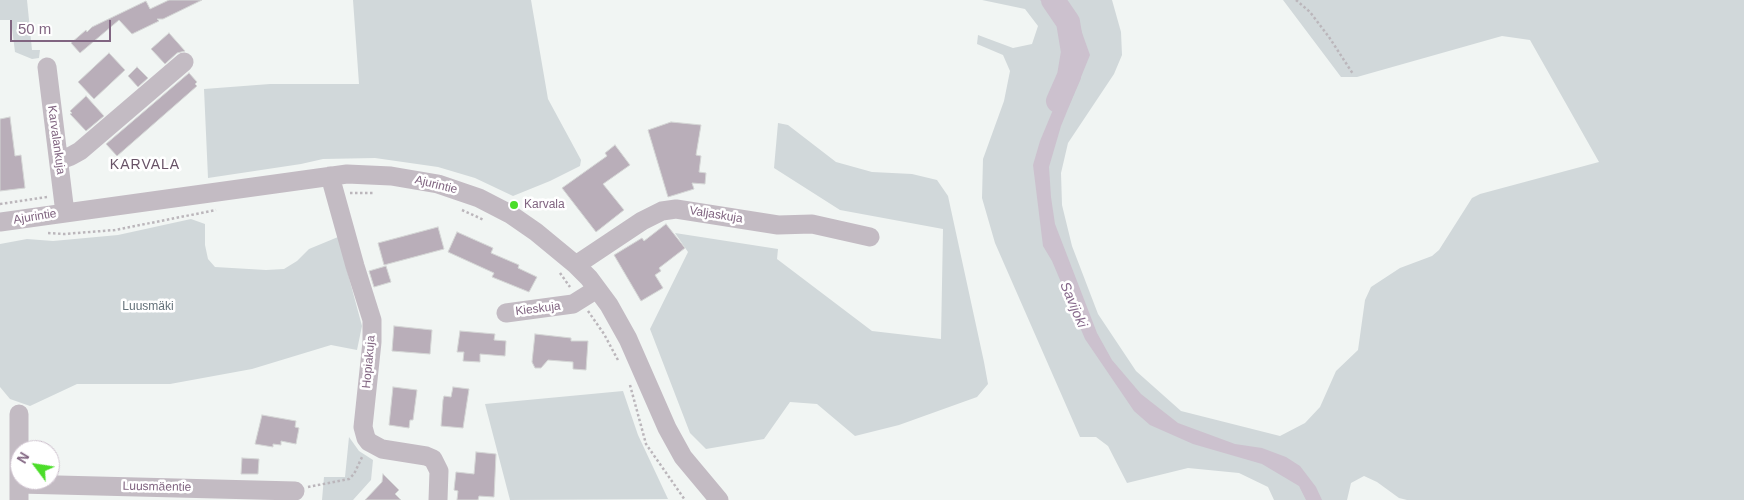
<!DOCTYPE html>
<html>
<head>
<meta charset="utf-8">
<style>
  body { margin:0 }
  #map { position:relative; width:1744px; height:500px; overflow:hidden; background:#f1f5f3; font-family:Helvetica,sans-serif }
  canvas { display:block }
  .north { position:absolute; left:10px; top:440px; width:50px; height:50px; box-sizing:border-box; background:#fff; border:1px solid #cdc1cd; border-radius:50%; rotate:301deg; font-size:14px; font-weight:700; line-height:20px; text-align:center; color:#816581 }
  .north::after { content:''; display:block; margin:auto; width:18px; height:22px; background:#4bdd29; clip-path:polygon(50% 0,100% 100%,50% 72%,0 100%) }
  .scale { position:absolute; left:10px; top:20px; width:101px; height:22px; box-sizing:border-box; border:2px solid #816581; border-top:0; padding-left:6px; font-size:15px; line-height:18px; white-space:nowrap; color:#816581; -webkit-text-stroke:4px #fff; paint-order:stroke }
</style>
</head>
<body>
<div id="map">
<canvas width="1744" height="500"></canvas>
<div class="north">N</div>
<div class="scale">50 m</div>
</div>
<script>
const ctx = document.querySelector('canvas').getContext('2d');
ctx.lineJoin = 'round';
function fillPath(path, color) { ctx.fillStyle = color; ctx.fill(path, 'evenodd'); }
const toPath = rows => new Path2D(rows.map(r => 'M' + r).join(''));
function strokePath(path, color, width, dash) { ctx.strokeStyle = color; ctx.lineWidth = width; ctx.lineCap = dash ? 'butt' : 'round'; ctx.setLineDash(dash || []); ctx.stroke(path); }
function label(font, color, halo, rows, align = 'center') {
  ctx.font = font + ' Helvetica,sans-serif'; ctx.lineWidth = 5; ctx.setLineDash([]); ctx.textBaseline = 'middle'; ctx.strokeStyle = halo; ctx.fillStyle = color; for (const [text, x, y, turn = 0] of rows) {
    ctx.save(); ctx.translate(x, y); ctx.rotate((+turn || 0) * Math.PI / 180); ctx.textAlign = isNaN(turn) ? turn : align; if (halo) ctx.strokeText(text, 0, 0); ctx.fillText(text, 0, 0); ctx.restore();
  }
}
fillPath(toPath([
  [0,0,27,0,32,50,40,50,39,58,32,59,15,52,11,20,0,20],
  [353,0,531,0,548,99,581,160,580,166,550,181,513,196,475,178,438,167,375,158,323,159,301,164,208,178,204,89,270,84,359,84],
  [982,0,1112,0,1121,32,1122,55,1114,74,1068,143,1061,173,1062,205,1072,246,1098,314,1136,371,1181,411,1280,436,1305,423,1320,407,1336,371,1358,350,1365,300,1371,287,1400,268,1432,256,1439,250,1472,198,1480,194,1599,162,1530,40,1502,36,1357,77,1341,77,1283,0,1744,0,1744,500,1407,500,1399,498,1377,482,1364,476,1351,483,1347,500,1274,500,1268,487,1239,473,1188,468,1127,483,1108,446,1096,437,1080,437,995,243,982,198,983,159,1004,101,1010,71,1003,55,977,44,978,35,1013,48,1032,44,1038,26,1025,9],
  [778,123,788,125,836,162,872,172,912,174,937,180,948,196,984,362,988,384,977,397,899,425,855,436,817,404,790,402,764,439,706,449,690,433,650,329,688,252,675,233,778,249,777,259,872,331,941,339,943,229,840,210,774,168],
  [191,219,205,224,205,245,208,259,215,267,266,270,284,269,297,261,309,249,338,237,362,326,357,350,331,345,252,369,170,384,77,384,30,406,10,399,0,387,0,244,27,239,53,241,118,235],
  [623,391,638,435,668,499,510,500,485,404],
  [349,437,359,451,373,460,371,480,353,500,322,500,324,477,345,477]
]), '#d1d8da');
fillPath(toPath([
  [1040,0,1061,0,1072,12,1080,27,1090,55,1061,126,1049,167,1051,197,1055,224,1097,333,1112,360,1141,394,1178,423,1235,444,1262,448,1286,457,1300,466,1316,487,1322,500,1306,500,1299,486,1262,464,1193,444,1150,425,1134,411,1085,339,1052,261,1043,246,1033,165,1040,141,1070,69,1071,52,1063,20]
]), '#ccc1ce');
strokePath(toPath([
  [1053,0,1068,22,1073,52,1069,76,1058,101]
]), '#ccc1ce', 24);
const building = toPath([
  [169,0,202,0,163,19,157,19,159,21,132,34,119,20,80,53,71,43,86,30,87,32,92,27,146,1,150,9,169,0],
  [169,33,185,51,177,53,165,64,151,49,169,33],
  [109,53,125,70,94,99,78,82,109,53],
  [137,67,148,78,138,87,128,76,137,67],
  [189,73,197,82,195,84,197,86,117,156,106,144,189,73],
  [86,96,104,116,86,131,70,114,72,113,70,111,86,96],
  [10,117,15,156,21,155,25,188,0,191,0,119,10,117],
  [671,122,701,125,696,155,701,156,699,172,706,173,705,184,692,183,694,189,668,197,648,130,671,122],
  [615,145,630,165,603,184,624,210,596,232,562,188,607,156,605,153,615,145],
  [666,224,685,248,659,268,661,271,655,275,663,288,641,301,614,255,642,238,644,241,666,224],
  [438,227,444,249,384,265,378,243,438,227],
  [457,232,493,248,491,253,519,265,518,268,537,277,529,292,492,277,494,273,448,252,457,232],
  [386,266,391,282,374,287,369,271,386,266],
  [394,326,432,330,430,354,392,351,394,326],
  [460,331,495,334,494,340,506,341,505,356,480,354,480,362,463,361,464,352,457,352,460,331],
  [535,334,571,338,571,341,588,341,586,370,573,369,573,362,548,360,541,368,535,368,532,362,535,334],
  [393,387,417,390,413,420,410,420,409,428,389,425,393,387],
  [453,387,469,389,463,428,441,426,443,400,444,396,451,397,453,387],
  [262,415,296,421,295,427,299,428,296,444,281,441,281,445,273,444,273,447,255,444,262,415],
  [476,452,496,454,494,497,479,496,478,500,457,500,458,491,454,490,456,472,474,474,476,452],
  [242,458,259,459,258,474,241,474,242,458],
  [383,474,399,490,395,494,401,500,365,500,382,482,383,474]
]);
fillPath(building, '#b9aeb9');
strokePath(building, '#d4d6d5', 1);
strokePath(toPath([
  [1296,0,1310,12,1329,37,1353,74],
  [350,193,374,193],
  [0,204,47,197],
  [462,210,484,220],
  [48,233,64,234,115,230,216,210],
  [560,273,570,287],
  [588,311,604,334,619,362],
  [630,385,646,444,685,500],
  [308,487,349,479,354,474,363,455]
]), '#bbb6bb', 2.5, [2.5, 2.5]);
strokePath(toPath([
  [47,67,65,213],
  [60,160,71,156,80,151,184,62],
  [330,176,355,266,372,320,372,342,363,427,366,438,369,442,382,449,426,456,433,459,439,471,438,500],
  [0,222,347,174,391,176,438,184,479,198,510,214,536,232,576,265,589,278,609,305,628,339,667,428,683,457,719,500],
  [576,265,642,221,662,211,676,209,778,225,812,224,870,237],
  [506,313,573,304,597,289],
  [19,414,19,500],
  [19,484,295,491]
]), '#c3bbc3', 19);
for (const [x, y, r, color] of [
  [514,205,5,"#4bdd29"]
]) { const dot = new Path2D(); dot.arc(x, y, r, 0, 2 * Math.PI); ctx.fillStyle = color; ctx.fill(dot); strokePath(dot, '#fff', 2); }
label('12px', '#816581', '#fff', [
  ["Karvalankuja",56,140,82],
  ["Ajurintie",436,185,14],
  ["Valjaskuja",716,215,9],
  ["Ajurintie",35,217,-9],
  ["Kieskuja",538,309,-7],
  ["Hopiakuja",369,362,-85],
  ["Luusmäentie",157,487,1]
]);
label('12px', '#816581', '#fff', [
  ["Karvala",524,205]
], 'left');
label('12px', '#637179', '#fff', [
  ["Luusmäki",148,307]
]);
ctx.letterSpacing = '1px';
label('14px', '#675266', '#fff', [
  ["KARVALA",145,165]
]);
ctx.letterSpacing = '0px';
label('italic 14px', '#876a8c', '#fff', [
  ["Savijoki",1073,305,67]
]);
</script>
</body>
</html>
